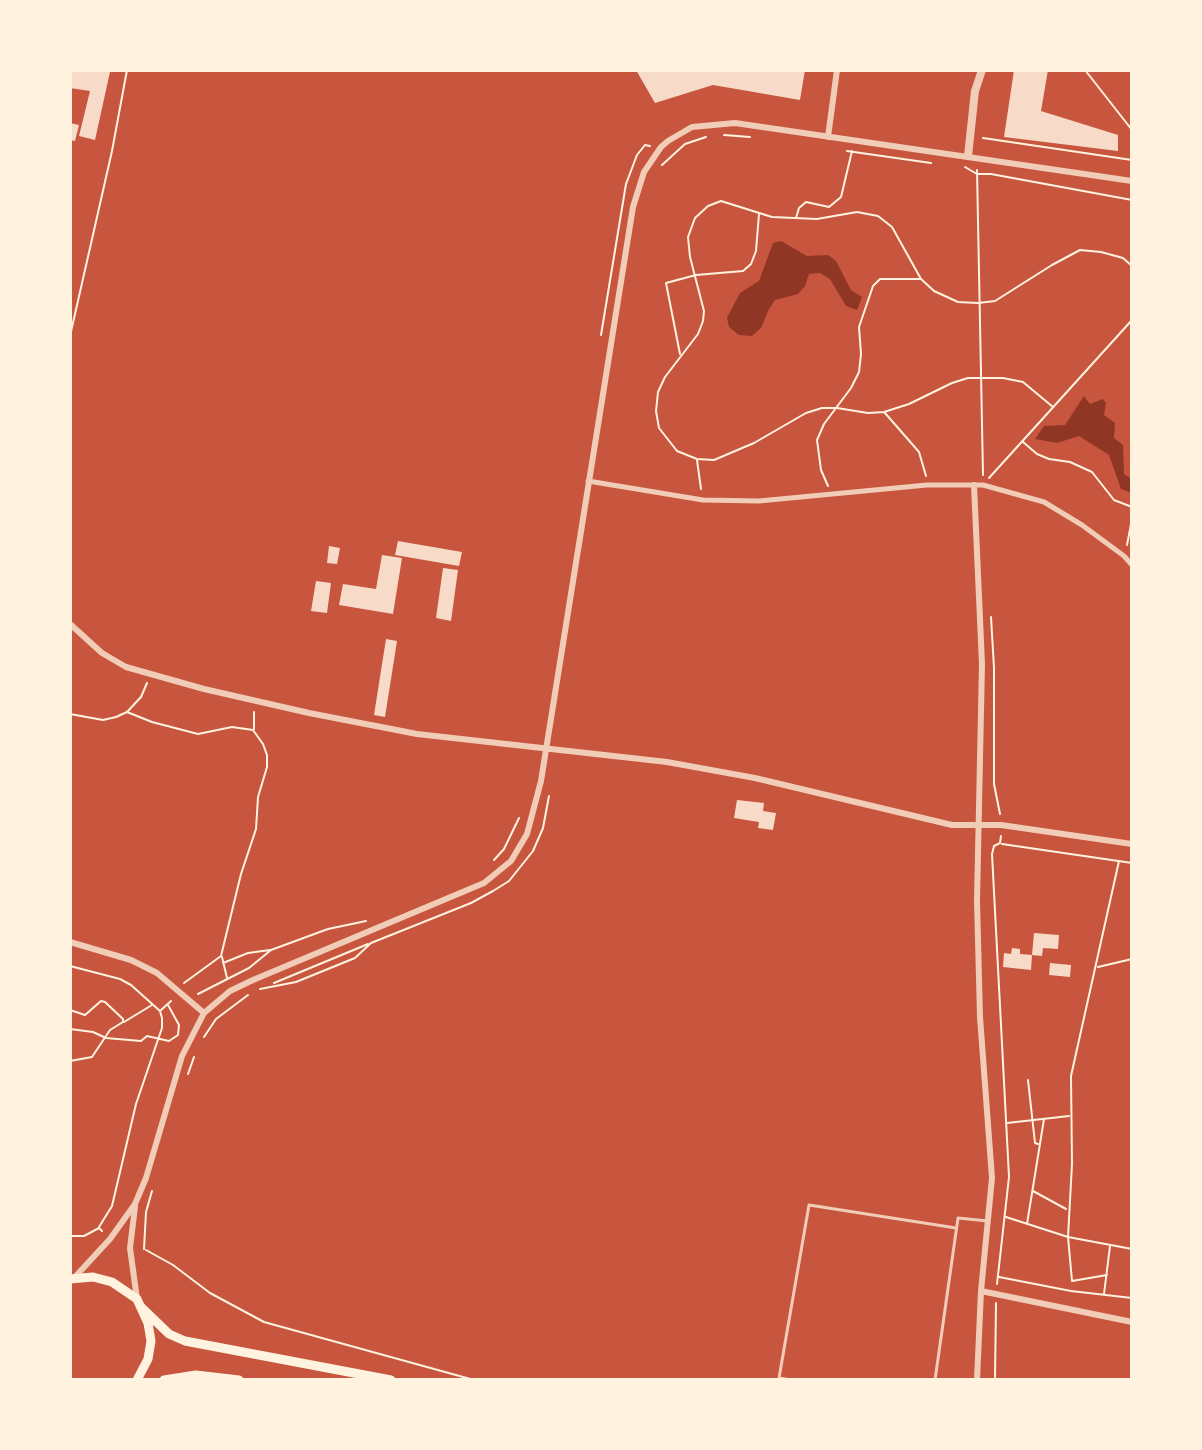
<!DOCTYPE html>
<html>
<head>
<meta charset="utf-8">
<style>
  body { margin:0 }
  #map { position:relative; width:1202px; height:1450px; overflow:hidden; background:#c8553d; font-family:Roboto,sans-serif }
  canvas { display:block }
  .frame { position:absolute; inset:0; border:72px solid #fff3e0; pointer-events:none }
</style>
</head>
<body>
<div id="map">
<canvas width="1202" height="1450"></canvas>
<div class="frame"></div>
</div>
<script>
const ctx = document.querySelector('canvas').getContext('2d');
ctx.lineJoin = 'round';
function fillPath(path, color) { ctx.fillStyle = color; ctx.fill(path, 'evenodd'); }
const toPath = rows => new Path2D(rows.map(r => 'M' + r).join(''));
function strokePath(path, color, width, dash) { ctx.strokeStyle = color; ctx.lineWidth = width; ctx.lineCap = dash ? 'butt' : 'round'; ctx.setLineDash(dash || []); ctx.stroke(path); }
fillPath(toPath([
  [781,241,807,256,828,255,836,261,851,290,862,297,857,310,846,306,830,279,820,273,809,274,805,286,798,294,775,300,769,309,761,328,752,336,739,335,729,327,727,318,740,293,759,281,773,243],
  [1084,396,1090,404,1103,399,1106,403,1104,415,1115,423,1114,438,1123,445,1124,474,1132,479,1132,493,1121,489,1109,455,1079,436,1057,443,1035,439,1044,426,1065,425]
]), '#8f3625');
fillPath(toPath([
  [70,70,110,72,95,140,79,136,90,91,70,88],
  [636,70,805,70,800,100,713,85,655,103],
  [1014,70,1048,70,1041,111,1118,135,1118,151,1004,137],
  [70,123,79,125,75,141,70,140],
  [398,541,462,552,459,566,395,555],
  [329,546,340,548,337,564,327,563],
  [382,555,402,558,393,614,339,605,343,584,376,589],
  [443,568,458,570,451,621,436,618],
  [316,581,331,583,327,613,311,611],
  [386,639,397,641,385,717,374,715],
  [737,800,764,803,763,811,776,813,773,830,758,828,759,822,734,818],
  [1034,933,1059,935,1058,949,1043,948,1042,956,1032,955],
  [1012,948,1020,949,1020,954,1032,955,1031,970,1003,967,1004,953,1011,954],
  [1050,963,1071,965,1070,977,1049,975]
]), '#f7dbc8');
strokePath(toPath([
  [1085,70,1132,130],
  [724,135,750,137],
  [983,138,1132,160],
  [847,151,931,163],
  [662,165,685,144,706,137],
  [965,167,977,174,991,174,1132,200],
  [977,170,983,475],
  [796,218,799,208,806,202,829,207,841,197,852,151],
  [601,335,626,184,637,155,645,145,650,146],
  [70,336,112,151,127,70],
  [680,354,666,283,696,275,743,271,751,264,756,251,759,214],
  [1053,407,1023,382,1003,378,968,378,952,383,909,404,884,412,868,413,837,408,822,408,806,413,754,443,714,460,697,459,677,451,659,428,656,411,658,392,665,377,698,334,703,321,704,311,690,257,688,237,695,218,708,206,721,201,772,217,817,219,857,212,878,216,892,227,921,279,934,291,958,302,978,303,995,301,1052,265,1080,250,1101,252,1123,258,1132,266],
  [885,413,919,452,926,476],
  [1023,442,1037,454,1049,459,1070,462,1092,472,1114,500,1132,507],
  [697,460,701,489],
  [989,478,1132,320],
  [828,486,821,470,817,440,824,424,851,388,859,372,861,354,859,327,873,286,880,279,920,279],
  [1127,545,1132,519],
  [991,617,994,668,994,784,1000,814],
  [127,712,152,722,198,734,232,727,253,730,263,744,267,755,267,767,258,797,256,829,241,874,221,956,184,983],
  [70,714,103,720,116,717,127,712,141,697,147,683],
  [254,729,254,712],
  [1002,844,1132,863],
  [494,860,504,849,519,818],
  [1119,861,1071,1076,1072,1164,1068,1237,1132,1249],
  [222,957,227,978],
  [223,963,248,953,270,950],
  [70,966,120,979,131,985,160,1011,162,1018,162,1028,136,1104,112,1206,99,1227],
  [1098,967,1132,959],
  [274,983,368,944],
  [260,989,296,982,355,958,371,943,471,903,493,891,509,881,533,851,543,828,549,796],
  [198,994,249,968,271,950,328,929,366,921],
  [70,1010,85,1015,101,1001,105,1002,123,1019,123,1022,110,1030,92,1057,70,1061],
  [160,1011,171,1001],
  [124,1022,152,1005],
  [70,1029,93,1032,106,1038,141,1041,147,1036,169,1041,178,1035,179,1025,168,1005],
  [204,1037,216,1019,248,995],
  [188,1074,194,1057],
  [1028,1080,1035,1143,1038,1144],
  [1007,1123,1069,1116],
  [1033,1191,1066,1209],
  [1006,1217,1068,1237,1072,1281,1107,1275],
  [1027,1224,1044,1119],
  [70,1236,84,1236,99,1228,102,1231],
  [144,1249,146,1212,152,1191],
  [146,1250,173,1265,210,1293,264,1322,474,1380],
  [999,1277,1071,1291,1132,1298],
  [997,1284,1009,1177,992,854,994,846,1000,843,1001,836],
  [1104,1294,1110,1246],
  [995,1380,996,1303]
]), '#fff3e0', 2);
strokePath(toPath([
  [791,1380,779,1378,809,1205,956,1228],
  [935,1380,958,1218,988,1221]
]), '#f1ccb7', 3);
strokePath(toPath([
  [588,481,703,500,759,501,927,485,983,485,1044,502,1082,525,1124,556,1132,565]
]), '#f1ccb7', 5);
strokePath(toPath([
  [828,137,837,70],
  [974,485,982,664,977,901,980,1017,992,1178,981,1291,977,1380],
  [70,624,102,653,126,667,204,689,309,713,417,734,667,762,755,778,952,825,1001,825,1132,844],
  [70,942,131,960,157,973,204,1013],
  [135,1207,130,1248,137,1299],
  [74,1278,110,1239,135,1204,146,1178,182,1056,204,1013,230,991,253,980,484,883,511,861,527,834,541,781,633,207,644,172,661,147,668,141,692,127,735,123,1132,181],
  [981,1291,1132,1322]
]), '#f1ccb7', 6);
strokePath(toPath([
  [968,156,975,91,982,70]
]), '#f1ccb7', 8);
strokePath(toPath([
  [70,1279,93,1277,112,1282,137,1299,148,1323,151,1341,148,1359,137,1380],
  [140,1306,169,1334,185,1341,391,1380],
  [164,1380,196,1375,239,1380]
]), '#fff3e0', 9);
</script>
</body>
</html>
